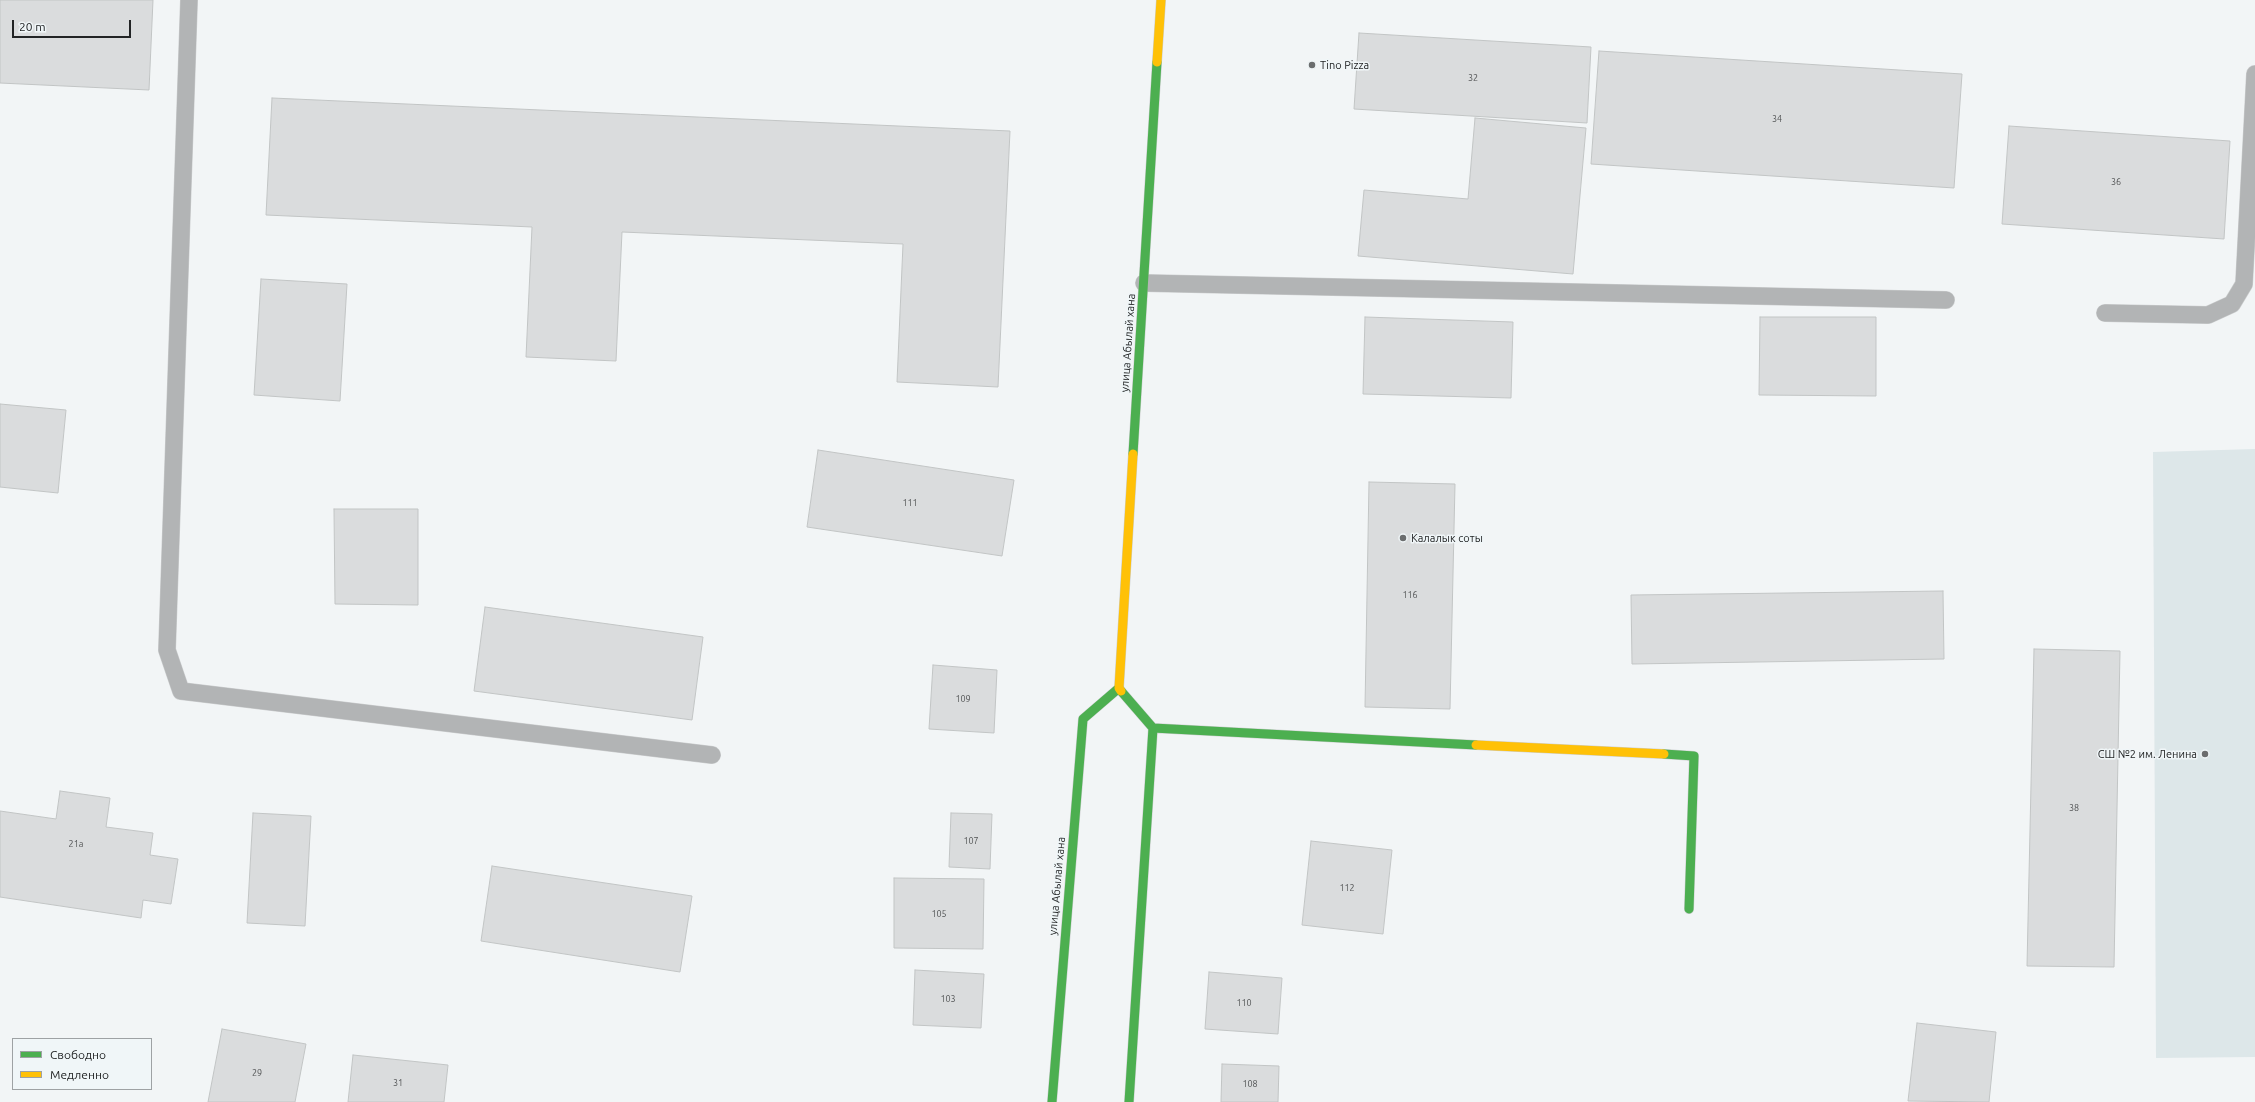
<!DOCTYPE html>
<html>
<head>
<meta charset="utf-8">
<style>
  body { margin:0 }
  #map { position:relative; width:2255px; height:1102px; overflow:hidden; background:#f2f5f6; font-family:Ubuntu,sans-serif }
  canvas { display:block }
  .legend { position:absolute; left:12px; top:1038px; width:140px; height:52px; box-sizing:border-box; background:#f0f6f8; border:1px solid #9ea2a4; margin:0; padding:5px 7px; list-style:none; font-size:12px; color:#222425 }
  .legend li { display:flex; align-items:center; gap:8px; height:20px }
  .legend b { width:20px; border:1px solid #9ea2a4 }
  .scale { position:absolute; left:12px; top:20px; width:119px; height:18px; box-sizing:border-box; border:2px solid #222425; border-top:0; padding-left:5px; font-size:12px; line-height:14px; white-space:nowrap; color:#222425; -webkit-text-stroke:3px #f0f6f8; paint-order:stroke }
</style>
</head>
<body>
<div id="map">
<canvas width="2255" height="1102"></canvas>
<ul class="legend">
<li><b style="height:5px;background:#4caf50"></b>Свободно</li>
<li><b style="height:5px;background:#ffc107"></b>Медленно</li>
</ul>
<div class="scale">20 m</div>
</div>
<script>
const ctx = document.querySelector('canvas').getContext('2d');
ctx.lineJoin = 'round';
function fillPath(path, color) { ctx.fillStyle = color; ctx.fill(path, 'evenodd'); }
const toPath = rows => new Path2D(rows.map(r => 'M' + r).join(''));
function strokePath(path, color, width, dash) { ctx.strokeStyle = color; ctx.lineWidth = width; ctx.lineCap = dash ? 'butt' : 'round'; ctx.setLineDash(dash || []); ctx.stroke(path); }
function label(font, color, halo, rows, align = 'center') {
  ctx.font = font + ' Ubuntu,sans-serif'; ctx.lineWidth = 3; ctx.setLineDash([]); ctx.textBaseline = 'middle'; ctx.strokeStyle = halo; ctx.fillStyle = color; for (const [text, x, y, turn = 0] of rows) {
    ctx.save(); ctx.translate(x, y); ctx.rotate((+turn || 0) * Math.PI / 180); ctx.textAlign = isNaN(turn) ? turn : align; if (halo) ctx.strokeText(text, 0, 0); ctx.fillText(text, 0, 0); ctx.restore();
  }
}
fillPath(toPath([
  [2255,449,2255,1057,2156,1058,2153,452]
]), '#dde7e9');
const building = toPath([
  [0,0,153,0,149,90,0,83,0,0],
  [1359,33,1591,47,1587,123,1354,109,1359,33],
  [1599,51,1962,74,1954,188,1591,164,1599,51],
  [272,98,1010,131,998,387,897,382,903,244,622,232,616,361,526,357,532,227,266,215,272,98],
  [1475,118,1586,128,1573,274,1358,256,1364,190,1468,199,1475,118],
  [2009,126,2230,141,2224,239,2002,224,2009,126],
  [261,279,347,284,340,401,254,395,261,279],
  [1365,317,1513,322,1511,398,1363,394,1365,317],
  [1760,317,1876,317,1876,396,1759,395,1760,317],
  [0,404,66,410,58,493,0,487,0,404],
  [818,450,1014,480,1002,556,807,527,818,450],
  [1369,482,1455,484,1450,709,1365,707,1369,482],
  [334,509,418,509,418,605,335,604,334,509],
  [1943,591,1944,659,1632,664,1631,595,1943,591],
  [485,607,703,637,692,720,474,691,485,607],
  [2034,649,2120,651,2114,967,2027,966,2034,649],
  [933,665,997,670,994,733,929,729,933,665],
  [60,791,110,798,106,827,153,833,150,855,178,859,171,904,143,900,141,918,0,897,0,811,56,819,60,791],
  [253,813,311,816,305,926,247,923,253,813],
  [951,813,992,814,990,869,949,867,951,813],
  [1311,841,1392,850,1383,934,1302,925,1311,841],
  [492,866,692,896,680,972,481,941,492,866],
  [894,878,984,879,983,949,894,948,894,878],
  [915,970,984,974,981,1028,913,1025,915,970],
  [1209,972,1282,978,1278,1034,1205,1029,1209,972],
  [1917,1023,1996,1032,1989,1102,1908,1101,1917,1023],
  [222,1029,306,1044,295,1102,208,1102,222,1029],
  [353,1055,448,1065,444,1102,348,1102,353,1055],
  [1222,1064,1279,1066,1278,1102,1221,1102,1222,1064]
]);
fillPath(building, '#dadcdd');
strokePath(building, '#c2c5c5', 1);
const lane = toPath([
  [189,0,167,650,181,691,712,755],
  [1144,283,1946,300],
  [2105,313,2208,315,2232,304,2244,284,2255,74]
]);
const fast = toPath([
  [1133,454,1157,62],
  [1121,691,1153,728,1129,1102],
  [1153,728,1476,745],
  [1664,754,1694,756,1689,909],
  [1052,1102,1083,719,1119,688]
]);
const slow = toPath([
  [1157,62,1161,0],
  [1121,691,1119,688,1133,454],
  [1476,745,1664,754]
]);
strokePath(lane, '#cdcfd0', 18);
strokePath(fast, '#cdcfd0', 10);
strokePath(slow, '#cdcfd0', 10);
strokePath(lane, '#b2b4b5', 17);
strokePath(fast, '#4caf50', 9);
strokePath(slow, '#ffc107', 9);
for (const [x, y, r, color] of [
  [1312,65,4,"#6b6d6e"],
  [1403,538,4,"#6b6d6e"],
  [2205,754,4,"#6b6d6e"]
]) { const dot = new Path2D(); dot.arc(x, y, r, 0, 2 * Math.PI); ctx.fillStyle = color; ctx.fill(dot); strokePath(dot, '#f0f6f8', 1.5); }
label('9px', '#515354', null, [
  ["32",1473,78],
  ["34",1777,119],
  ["36",2116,182],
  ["111",910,503],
  ["116",1410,595],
  ["109",963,699],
  ["38",2074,808],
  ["107",971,841],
  ["21а",76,844],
  ["112",1347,888],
  ["105",939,914],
  ["103",948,999],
  ["110",1244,1003],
  ["29",257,1073],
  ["31",398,1083],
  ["108",1250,1084]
]);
label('11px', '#222425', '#f0f6f8', [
  ["Tino Pizza",1320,65],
  ["Калалык соты",1411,538],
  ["СШ №2 им. Ленина",2197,754,"right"]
], 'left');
label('11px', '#222425', '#f0f6f8', [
  ["улица Абылай хана",1128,343,-86],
  ["улица Абылай хана",1057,886,-85]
]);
</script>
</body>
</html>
